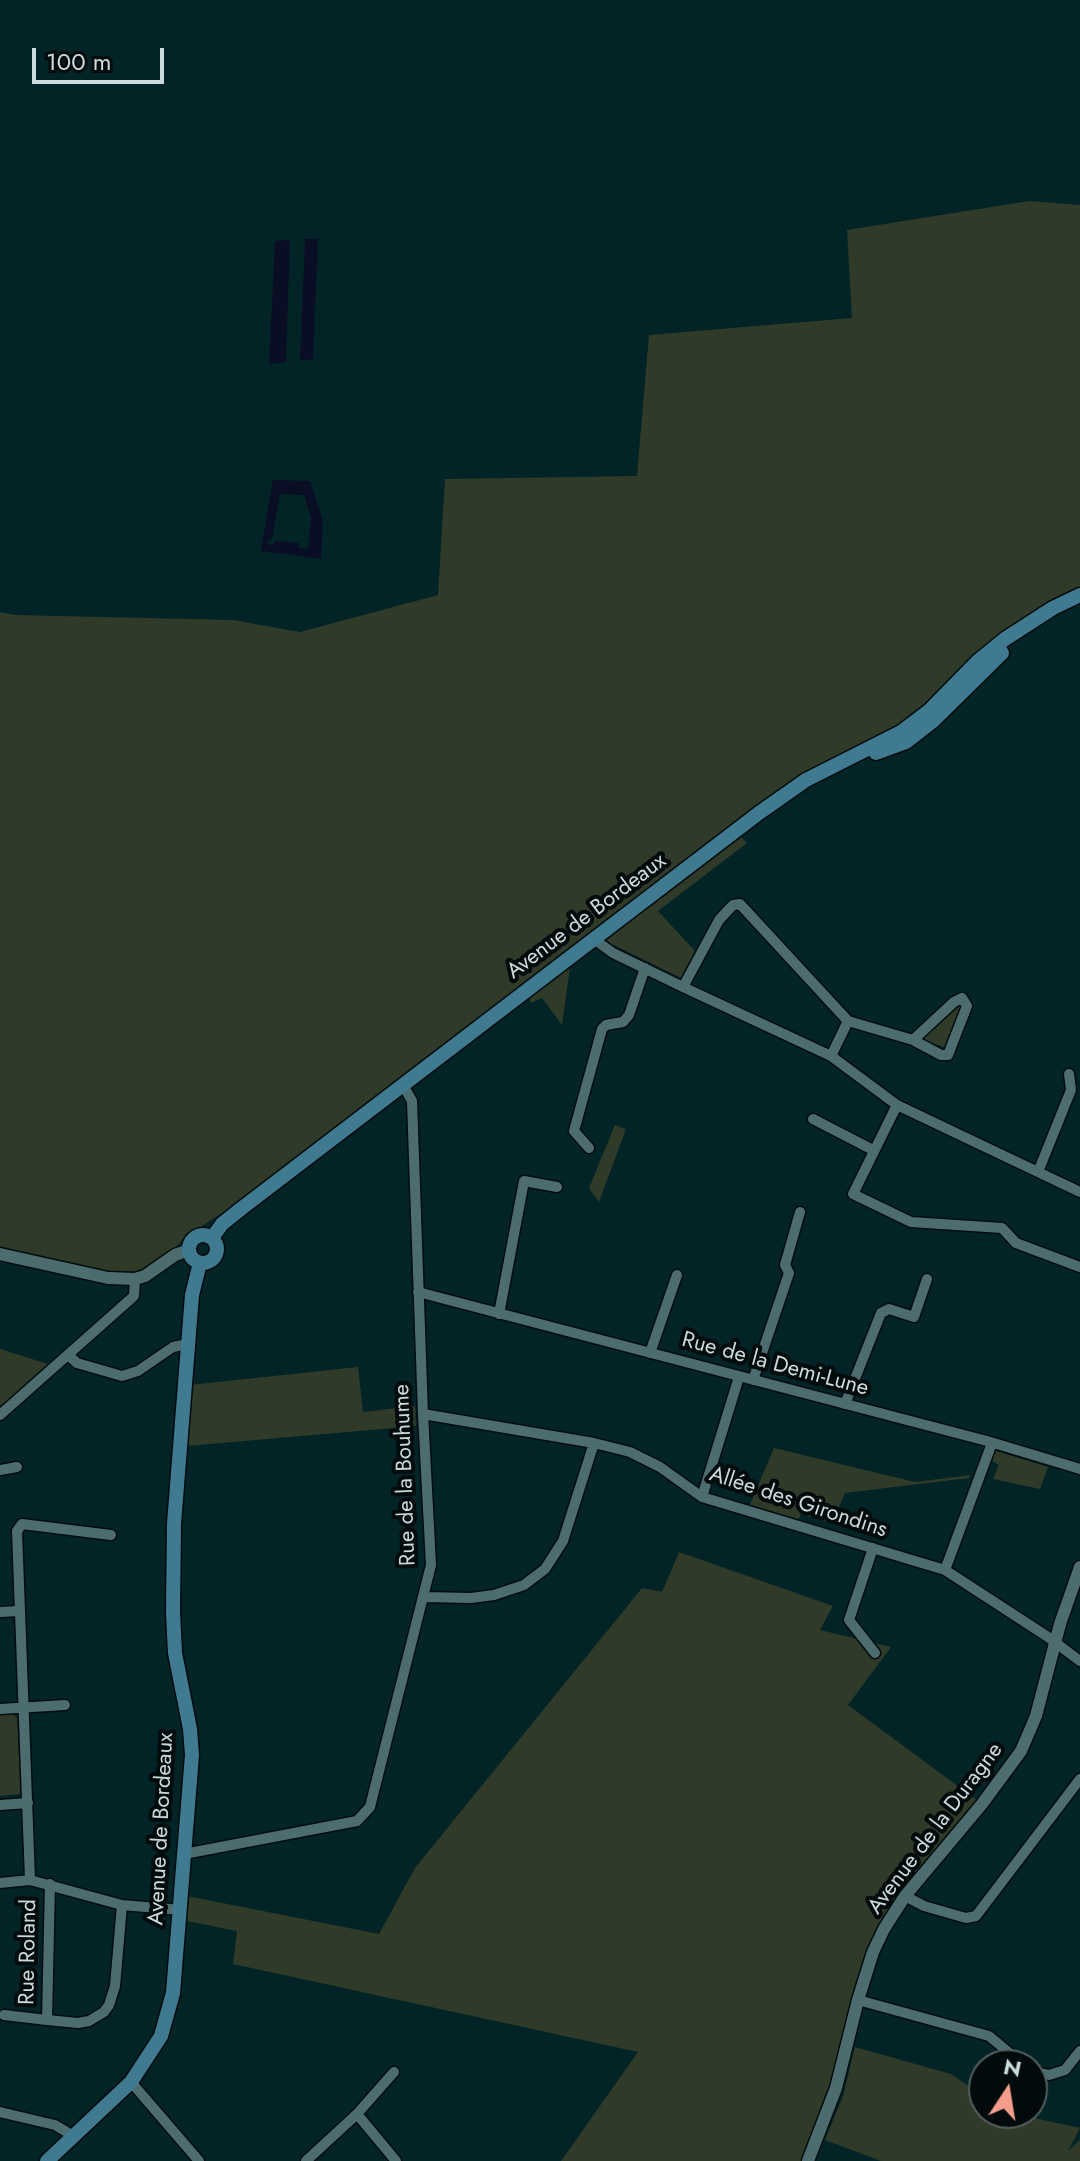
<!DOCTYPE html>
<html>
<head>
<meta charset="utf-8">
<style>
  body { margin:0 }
  #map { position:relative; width:1080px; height:2161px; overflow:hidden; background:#032427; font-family:Jost,sans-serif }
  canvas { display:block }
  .north { position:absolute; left:968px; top:2049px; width:80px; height:80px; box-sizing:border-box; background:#020b0c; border:2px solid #525e5f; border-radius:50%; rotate:12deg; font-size:22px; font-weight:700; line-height:32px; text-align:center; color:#c9dbdc }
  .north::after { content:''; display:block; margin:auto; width:28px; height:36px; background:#f49d8c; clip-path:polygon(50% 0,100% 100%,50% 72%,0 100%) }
  .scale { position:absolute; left:32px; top:48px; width:132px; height:36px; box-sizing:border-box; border:4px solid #c9dbdc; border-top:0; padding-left:10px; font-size:24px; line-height:28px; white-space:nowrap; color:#c9dbdc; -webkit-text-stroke:6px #020b0c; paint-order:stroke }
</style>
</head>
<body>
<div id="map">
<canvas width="1080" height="2161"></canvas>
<div class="north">N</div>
<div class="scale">100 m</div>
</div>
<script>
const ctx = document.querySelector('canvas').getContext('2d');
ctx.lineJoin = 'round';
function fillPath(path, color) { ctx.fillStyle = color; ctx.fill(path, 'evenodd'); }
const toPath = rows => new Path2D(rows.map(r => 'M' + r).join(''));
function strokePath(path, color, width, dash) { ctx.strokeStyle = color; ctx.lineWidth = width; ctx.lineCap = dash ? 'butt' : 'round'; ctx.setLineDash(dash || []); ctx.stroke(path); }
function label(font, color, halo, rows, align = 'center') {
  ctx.font = font + ' Jost,sans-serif'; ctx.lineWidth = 8; ctx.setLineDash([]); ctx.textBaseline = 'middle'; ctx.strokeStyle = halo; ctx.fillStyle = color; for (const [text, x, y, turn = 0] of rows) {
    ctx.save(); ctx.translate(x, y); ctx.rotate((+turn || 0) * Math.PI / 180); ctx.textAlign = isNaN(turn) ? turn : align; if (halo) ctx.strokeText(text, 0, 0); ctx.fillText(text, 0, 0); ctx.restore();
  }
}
fillPath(toPath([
  [1029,201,1080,205,1080,596,1034,624,906,742,833,771,800,789,242,1208,217,1216,183,1239,154,1271,135,1279,0,1254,0,612,15,615,233,620,300,632,438,595,445,479,637,476,649,335,852,318,847,230],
  [741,837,747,843,658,911,695,951,683,976,681,978,614,945,608,947,607,939],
  [570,967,562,1025,542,998,531,1003,529,998],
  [958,1004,961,1007,947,1048,926,1041,924,1036],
  [615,1125,626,1129,599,1202,589,1188],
  [0,1349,51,1365,0,1409],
  [358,1367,363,1412,415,1406,416,1426,187,1446,190,1385],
  [774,1448,915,1482,971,1475,969,1478,845,1493,832,1523,801,1514,797,1522,749,1507],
  [993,1450,1048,1467,1040,1489,993,1479,999,1465,990,1460],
  [679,1552,833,1606,820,1630,891,1647,848,1705,982,1804,884,1929,808,2161,561,2161,638,2052,233,1964,237,1931,187,1921,182,1895,379,1934,415,1868,642,1588,662,1592],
  [12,1713,17,1718,21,1794,0,1796,0,1714],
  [855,2047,951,2074,984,2096,984,2113,1012,2113,1080,2128,1068,2151,1080,2140,1080,2161,881,2161,825,2140,843,2096]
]), '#2f3b28');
fillPath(toPath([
  [305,239,318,239,313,359,300,361],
  [290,240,286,362,269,364,275,241],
  [273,480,310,481,323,521,321,559,261,551],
  [280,494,304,495,311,518,308,549,299,548,299,543,275,541,273,546,268,544,268,540,272,539]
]), '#0a0e24');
const minor = toPath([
  [595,940,613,953,683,987,831,1056,897,1105,1080,1192],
  [683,987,719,920,733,905,740,904,848,1021,831,1056],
  [848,1021,913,1040,941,1055,948,1055,967,1006,962,998,954,1002,913,1040],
  [897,1105,853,1194,911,1222,1002,1228,1016,1243,1080,1267],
  [813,1119,873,1150],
  [589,1148,574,1131,602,1029,606,1025,623,1022,629,1015,645,968],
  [1038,1172,1071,1090,1069,1074],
  [418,1292,987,1441,1080,1469],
  [499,1314,524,1181,557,1187],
  [650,1353,677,1275],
  [68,1355,77,1363,122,1376,138,1371,173,1347,188,1344],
  [753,1380,789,1273,785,1265,800,1212],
  [845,1404,881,1313,889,1309,914,1317,927,1279],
  [423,1414,594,1443,630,1452,660,1467,702,1497,945,1570,1048,1637,1080,1661],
  [0,1415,134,1296,135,1279],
  [0,1470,17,1467],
  [702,1497,739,1377],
  [873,1548,849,1620,875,1653],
  [945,1570,992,1443],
  [425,1597,471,1598,494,1595,524,1585,545,1569,563,1541,594,1443],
  [0,1612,19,1611],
  [0,1709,65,1705],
  [0,1805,28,1803],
  [184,1854,357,1821,370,1807,431,1565,423,1414,412,1101,403,1085],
  [30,1880,17,1531,22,1524,111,1535],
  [0,1883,30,1880,122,1905,181,1910],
  [50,1884,47,2020,78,2023,89,2021,104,2012,109,2005,115,1986,122,1905],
  [905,1896,924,1906,966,1918,976,1916,1080,1779],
  [858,2000,989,2036,1024,2065],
  [4,2015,47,2020],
  [1032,2071,1049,2075,1065,2070,1080,2051],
  [131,2082,199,2161],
  [0,2112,55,2125,75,2137],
  [357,2114,396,2161],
  [306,2161,357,2114,394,2072]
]);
const tertiary = toPath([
  [0,1254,108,1278,135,1279,145,1276,175,1255,189,1250],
  [808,2161,836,2088,858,2000,873,1952,884,1929,905,1896,982,1804,1021,1751,1036,1716,1060,1624,1080,1567]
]);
const secondary = toPath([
  [876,753,906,742,933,721,1002,653],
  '189 1249a14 14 0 1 1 28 0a14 14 0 1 1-28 0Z',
  [212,1238,222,1224,242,1208,759,813,806,780,901,732,930,710,978,661,1005,639,1053,608,1080,595],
  [47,2161,131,2082,161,2036,173,1993,192,1755,190,1729,175,1653,173,1612,174,1524,192,1295,200,1263]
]);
strokePath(minor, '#000c0e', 13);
strokePath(tertiary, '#000c0e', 15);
strokePath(secondary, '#000c0e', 17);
strokePath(minor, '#4c6c70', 10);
strokePath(tertiary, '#4c6c70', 12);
strokePath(secondary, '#3f7a90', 14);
label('22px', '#c9dbdc', '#020b0c', [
  ["Avenue de Bordeaux",587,917,-37],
  ["Rue de la Demi-Lune",775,1365,15],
  ["Rue de la Bouhume",406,1475,-92],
  ["Allée des Girondins",798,1503,18],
  ["Avenue de Bordeaux",162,1829,-87],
  ["Avenue de la Duragne",936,1829,-53],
  ["Rue Roland",29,1952,-89]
]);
</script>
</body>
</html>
